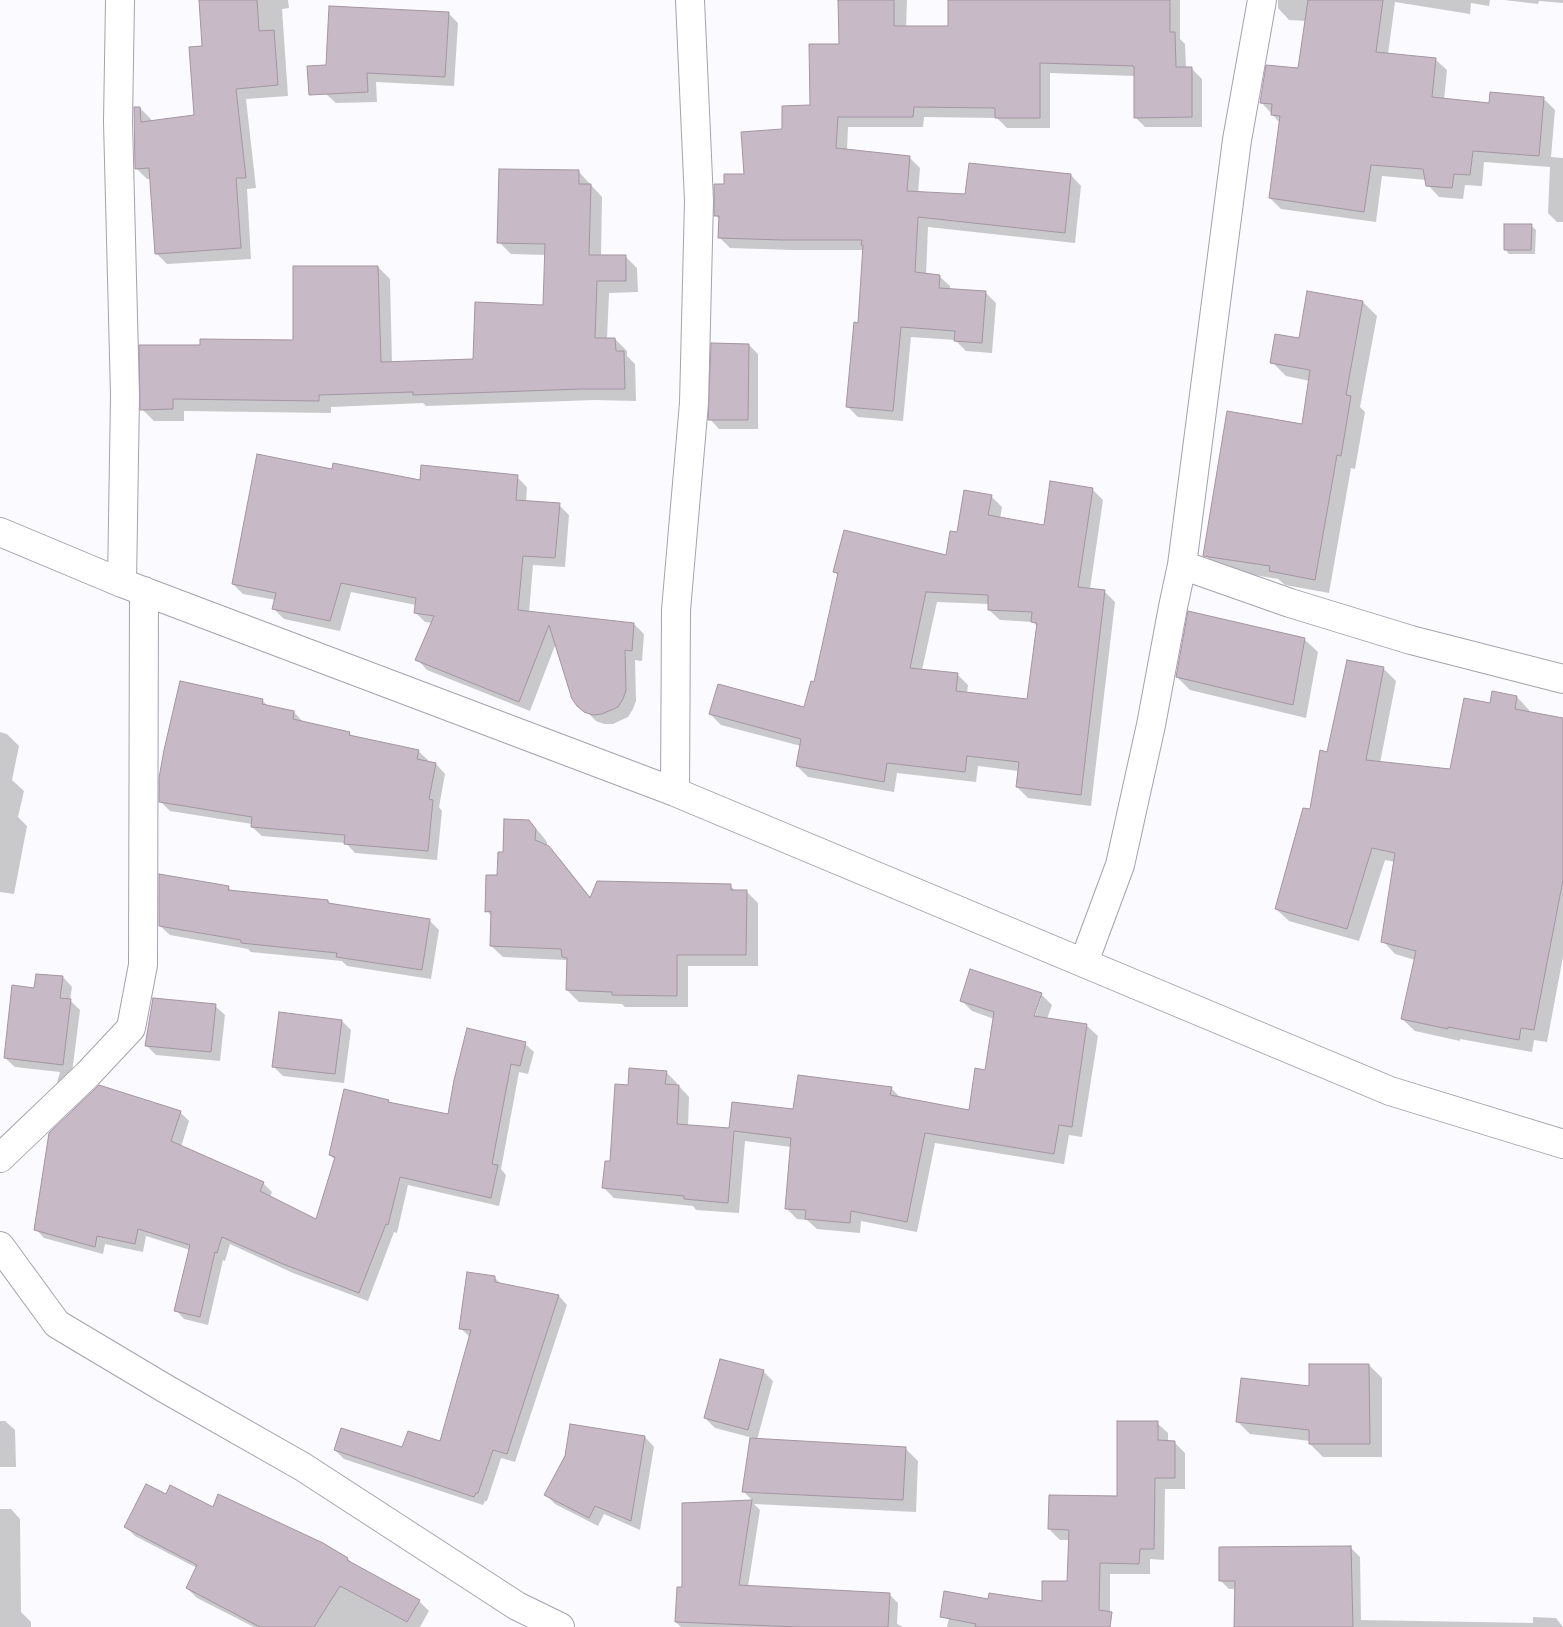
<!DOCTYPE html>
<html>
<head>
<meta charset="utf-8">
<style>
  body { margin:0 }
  canvas { display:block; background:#fbfafe }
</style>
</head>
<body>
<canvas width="1563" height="1627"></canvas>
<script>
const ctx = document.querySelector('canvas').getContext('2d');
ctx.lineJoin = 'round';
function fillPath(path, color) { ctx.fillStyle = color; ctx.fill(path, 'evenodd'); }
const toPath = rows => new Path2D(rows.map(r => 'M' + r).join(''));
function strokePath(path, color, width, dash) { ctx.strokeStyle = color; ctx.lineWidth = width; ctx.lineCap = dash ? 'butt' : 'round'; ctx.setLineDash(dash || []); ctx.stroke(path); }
fillPath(toPath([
  [200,0,288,0,289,8,282,9,288,96,246,99,256,188,247,189,251,259,167,264,156,253,151,179,147,179,136,168,140,108,151,119,151,122,195,116,203,47],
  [839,0,907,0,906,28,949,28,949,0,1180,0,1180,39,1185,44,1186,68,1191,68,1202,79,1202,127,1145,127,1135,117,1135,76,1050,73,1050,128,1007,128,997,118,924,117,923,127,848,127,847,151,909,157,920,168,918,193,966,195,1071,175,1081,186,1075,243,928,227,926,275,939,276,950,286,950,290,985,292,996,303,992,353,966,351,955,340,911,337,903,421,858,417,847,406,859,324,864,250,793,250,730,248,719,237,720,220,716,215,725,185,745,176,783,130,812,106,840,45],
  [1278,0,1490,0,1489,6,1471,3,1470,14,1395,2,1388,54,1435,59,1447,70,1444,100,1490,104,1543,98,1555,110,1551,157,1563,158,1563,222,1557,222,1548,213,1550,167,1484,162,1482,186,1465,185,1463,199,1439,197,1428,185,1427,180,1382,176,1376,222,1281,209,1270,198,1280,123,1261,102,1299,69,1306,21,1289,20,1278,8],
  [1504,0,1563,0,1563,3,1539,1,1538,4],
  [448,13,458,23,454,86,376,82,377,102,336,103,326,94],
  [579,172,602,197,601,256,625,256,637,268,638,292,609,293,607,339,615,339,627,351,627,356,635,364,636,401,595,400,426,406,423,403,331,407,331,413,184,411,184,421,154,421,142,409,201,346,295,341,378,267,390,279,392,363,474,361,545,307,546,255,511,254,499,242],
  [1531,226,1536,230,1535,254,1509,254,1505,249],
  [1363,302,1377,316,1360,407,1365,412,1355,469,1351,468,1329,593,1285,585,1278,579,1219,569,1205,555,1304,425,1310,381,1286,376,1272,362,1300,339],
  [749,345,758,354,758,429,719,429,710,419],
  [333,471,421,481,517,477,527,487,526,502,559,505,569,515,565,567,533,565,529,613,634,624,644,634,642,661,635,660,636,701,633,709,628,717,613,724,604,724,596,721,573,698,556,643,530,711,427,670,417,659,432,623,425,622,415,612,416,605,351,592,340,631,284,619,274,609,276,600,243,594,233,584],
  [1092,489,1103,500,1090,589,1104,591,1115,602,1091,806,1028,798,1017,787,1019,771,978,766,976,782,897,773,894,792,808,777,797,766,801,746,721,725,710,714,805,709,815,683,839,576,834,571,947,557,958,534,991,496,1002,507,1000,519,1045,526],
  [937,602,989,604,989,610,1000,620,1033,622,1038,627,1028,701,967,694,968,685,957,674,922,670],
  [1304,639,1318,652,1306,718,1190,690,1177,677],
  [1383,668,1396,681,1380,763,1451,771,1491,705,1517,697,1529,710,1529,713,1563,719,1563,957,1547,1042,1534,1040,1532,1052,1460,1039,1460,1041,1415,1031,1402,1019,1415,960,1395,954,1383,941,1395,862,1385,860,1359,941,1289,921,1276,909,1311,811,1328,753],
  [262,700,269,707,294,712,303,722,349,733,353,737,418,751,428,760,427,763,436,764,445,774,439,807,442,811,437,860,355,853,346,843,262,836,252,827,252,824,170,811,160,801],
  [0,732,7,734,19,746,12,780,24,791,18,817,27,826,14,894,0,892],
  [528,821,540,833,547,842,547,847,561,860,591,898,730,886,736,891,746,891,758,903,758,966,688,966,688,1007,625,1007,622,1004,579,1002,567,990,568,962,566,960,503,957,491,946,492,917,487,911,498,876,504,853],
  [228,887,233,892,328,901,331,905,429,920,439,930,431,979,347,966,342,961,251,952,248,949,170,935,160,926],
  [63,977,72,987,70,1000,80,1010,72,1073,66,1092,57,1083,60,1072,15,1067,5,1058,35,989],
  [1041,994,1052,1005,1047,1019,1087,1026,1098,1036,1082,1137,1069,1135,1064,1164,935,1143,917,1232,861,1221,860,1233,817,1229,807,1220,797,1219,786,1208,791,1147,745,1141,739,1213,696,1210,693,1206,614,1198,603,1187,611,1163,629,1086,666,1072,677,1083,676,1086,679,1086,689,1097,688,1126,730,1129,795,1111,891,1088,902,1099,970,1111,986,1071,994,1019,972,1011,961,1000],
  [1039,998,1041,998,1033,1022,1031,1022],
  [215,1006,225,1015,220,1061,156,1055,146,1045],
  [342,1021,351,1030,344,1083,283,1076,273,1066],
  [525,1044,534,1052,528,1074,519,1072,501,1169,506,1175,499,1206,408,1185,397,1233,394,1232,368,1301,293,1273,230,1244,225,1261,223,1260,208,1325,184,1319,176,1310,190,1250,146,1236,143,1252,105,1244,103,1254,44,1238,36,1229,180,1112,189,1121,181,1147,263,1183,272,1192,270,1197,317,1221,335,1160,330,1155,388,1101,391,1104,449,1116],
  [495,1278,502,1285,559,1296,567,1305,515,1462,501,1458,487,1501,485,1501,483,1505,344,1459,335,1450,403,1449,441,1443,470,1337,460,1328],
  [1369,1365,1382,1378,1382,1457,1323,1457,1310,1444,1310,1441,1250,1434,1237,1421,1310,1387],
  [763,1371,773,1381,757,1440,905,1448,918,1461,916,1512,754,1504,760,1510,748,1587,889,1594,898,1603,897,1624,903,1627,681,1627,676,1622,684,1589,683,1504,753,1501,743,1491,757,1439,715,1428,705,1418],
  [0,1421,5,1421,15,1430,16,1467,0,1467],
  [1157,1423,1168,1433,1168,1442,1174,1442,1185,1453,1185,1489,1165,1489,1164,1560,1150,1559,1150,1574,1110,1574,1110,1627,947,1627,954,1594,989,1600,1043,1603,1068,1582,1070,1540,1060,1540,1049,1529,1119,1498],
  [571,1425,645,1437,654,1447,640,1530,604,1514,598,1526,555,1504,546,1495,566,1456],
  [166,1496,214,1508,323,1544,348,1559,355,1566,419,1601,429,1611,420,1627,254,1627,197,1598,187,1588,197,1568,135,1536,125,1526],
  [0,1509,11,1509,20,1519,21,1612,31,1622,31,1627,0,1627],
  [1351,1548,1360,1557,1361,1620,1533,1623,1533,1617,1556,1618,1563,1627,1235,1627,1236,1589,1229,1589,1220,1580]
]), '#0003');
const building = toPath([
  [199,0,257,0,259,31,274,30,278,85,236,89,246,178,236,178,241,248,155,254,149,168,135,169,134,107,140,107,141,122,194,115,189,47,202,46,199,0],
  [838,0,894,0,894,26,948,26,948,0,1170,0,1170,32,1175,32,1176,67,1192,67,1192,117,1134,118,1134,66,1040,63,1040,118,995,118,995,108,914,107,913,117,838,117,836,148,910,156,907,191,965,194,969,163,1071,174,1065,233,918,217,915,272,940,275,939,288,986,291,982,343,954,341,955,331,901,327,893,411,846,407,854,322,858,323,863,245,861,245,862,240,782,240,718,238,719,216,714,216,714,184,724,184,724,174,744,174,741,132,782,129,782,106,810,105,809,44,839,44,838,0],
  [1308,0,1383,0,1376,52,1436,58,1432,97,1489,103,1490,92,1544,97,1539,156,1473,151,1470,175,1454,174,1452,188,1426,186,1423,169,1371,165,1364,212,1269,198,1280,116,1271,115,1272,104,1260,103,1266,65,1298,68,1308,0],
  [329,6,449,12,445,77,367,73,368,92,309,95,307,66,326,65,329,6],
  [499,169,579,170,579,184,591,184,589,255,626,255,626,281,597,281,595,338,615,338,616,351,624,351,625,389,582,389,413,395,413,392,319,395,319,401,173,399,173,409,140,410,139,345,200,345,200,339,293,340,293,266,378,266,381,362,473,359,475,302,543,305,545,244,497,243,499,169],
  [1504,224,1532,224,1531,250,1504,250,1504,224],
  [1307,291,1363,301,1346,395,1351,396,1341,456,1337,455,1315,580,1269,571,1270,566,1203,556,1227,411,1302,424,1310,370,1270,363,1275,334,1299,338,1307,291],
  [711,343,749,344,748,420,708,420,711,343],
  [257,454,332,469,333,463,420,480,421,465,518,475,516,500,560,503,555,558,523,556,518,610,634,623,632,651,625,650,626,690,623,699,618,707,602,714,593,715,584,712,577,706,572,699,549,625,519,702,415,660,434,616,414,613,416,598,341,583,330,621,272,609,276,593,232,584,257,454],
  [1050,481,1093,488,1078,587,1105,590,1081,795,1016,787,1019,762,967,756,965,772,887,763,884,782,796,766,801,739,709,714,718,684,804,707,811,681,814,682,838,573,833,572,844,530,946,555,950,531,957,532,964,490,992,495,988,515,1044,525,1050,481],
  [926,592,988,595,988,610,1032,612,1031,622,1037,623,1027,699,956,691,958,673,910,668,926,592],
  [1188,611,1305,638,1293,705,1176,677,1188,611],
  [1347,660,1384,667,1366,760,1450,769,1464,698,1490,703,1492,691,1517,696,1515,709,1563,718,1563,880,1534,1030,1521,1028,1519,1040,1448,1027,1448,1029,1401,1019,1416,951,1381,942,1395,853,1372,848,1347,929,1275,909,1303,808,1310,809,1320,750,1327,752,1347,660],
  [180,681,263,699,262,704,294,711,293,719,350,732,349,735,419,750,417,759,436,763,429,799,433,800,428,851,344,844,345,835,251,827,252,817,159,802,159,778,164,750,180,681],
  [504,819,529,820,536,829,535,840,549,846,590,898,597,881,731,884,731,890,747,890,746,955,677,955,677,996,612,995,612,992,566,990,567,958,562,957,561,949,490,946,491,911,485,912,486,875,497,875,498,852,503,852,504,819],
  [159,874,229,886,228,890,328,900,328,903,430,919,422,970,336,957,337,953,241,943,241,940,159,926,159,874],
  [970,969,1042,993,1034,1016,1087,1024,1072,1127,1059,1125,1054,1154,925,1133,907,1222,851,1211,850,1223,805,1219,806,1210,785,1209,791,1138,734,1131,728,1203,684,1199,684,1196,602,1188,605,1161,610,1161,615,1084,628,1085,629,1068,667,1071,665,1084,679,1085,677,1124,729,1128,732,1102,793,1109,798,1075,892,1087,890,1095,969,1110,975,1068,985,1070,994,1012,960,1001,970,969],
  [36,974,63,976,60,998,71,999,63,1065,4,1058,12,985,34,988,36,974],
  [153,998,216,1004,211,1052,145,1046,153,998],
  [279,1012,342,1020,335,1074,272,1067,279,1012],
  [467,1028,526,1042,520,1066,511,1064,492,1164,498,1165,491,1198,400,1177,388,1225,386,1224,359,1293,283,1264,222,1237,217,1253,215,1252,200,1317,174,1311,190,1245,138,1229,135,1244,97,1236,95,1247,34,1230,49,1133,99,1085,181,1111,171,1141,264,1182,260,1191,316,1219,335,1157,329,1155,344,1089,389,1100,388,1102,448,1114,454,1080,467,1028],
  [467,1272,495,1276,495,1282,559,1295,507,1454,493,1450,478,1493,476,1493,474,1497,334,1450,341,1428,402,1447,408,1431,440,1441,471,1330,459,1329,467,1272],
  [720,1359,764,1370,748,1430,704,1418,720,1359],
  [1309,1364,1369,1364,1370,1444,1309,1444,1309,1430,1236,1422,1241,1378,1309,1386,1309,1364],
  [1117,1421,1158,1421,1158,1440,1175,1441,1175,1478,1155,1478,1154,1549,1140,1549,1139,1564,1100,1563,1099,1610,1112,1612,1110,1627,975,1627,976,1624,940,1617,944,1591,988,1599,989,1593,1042,1601,1042,1581,1067,1581,1069,1530,1048,1529,1049,1495,1117,1496,1117,1421],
  [570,1424,645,1436,631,1521,595,1506,589,1518,544,1495,565,1456,570,1424],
  [750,1438,906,1447,903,1500,742,1492,750,1438],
  [146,1484,166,1494,170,1485,213,1507,218,1494,323,1543,348,1558,347,1560,420,1600,407,1622,340,1586,314,1627,260,1627,186,1588,197,1565,124,1527,146,1484],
  [752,1500,739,1585,890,1593,888,1627,798,1627,675,1622,677,1587,682,1587,682,1503,752,1500],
  [1351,1546,1353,1627,1234,1627,1235,1581,1219,1581,1219,1547,1351,1546]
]);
fillPath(building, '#c7b9c5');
strokePath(building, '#a395a1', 1);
const minor = toPath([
  [120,0,118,122,125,395,122,583],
  [0,532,122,583,675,792,1390,1091,1563,1144],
  [1182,565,1290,603,1411,640,1563,679],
  [675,792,676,610,694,403,699,201,690,0],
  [1084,962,1120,865,1151,725,1173,607,1182,565,1237,140,1262,0],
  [0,1158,88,1074,131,1028,143,965,144,591],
  [0,1246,57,1324,166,1389,303,1467,517,1606,560,1627]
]);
strokePath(minor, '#a6a1b1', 30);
strokePath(minor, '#fff', 28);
</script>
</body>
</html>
